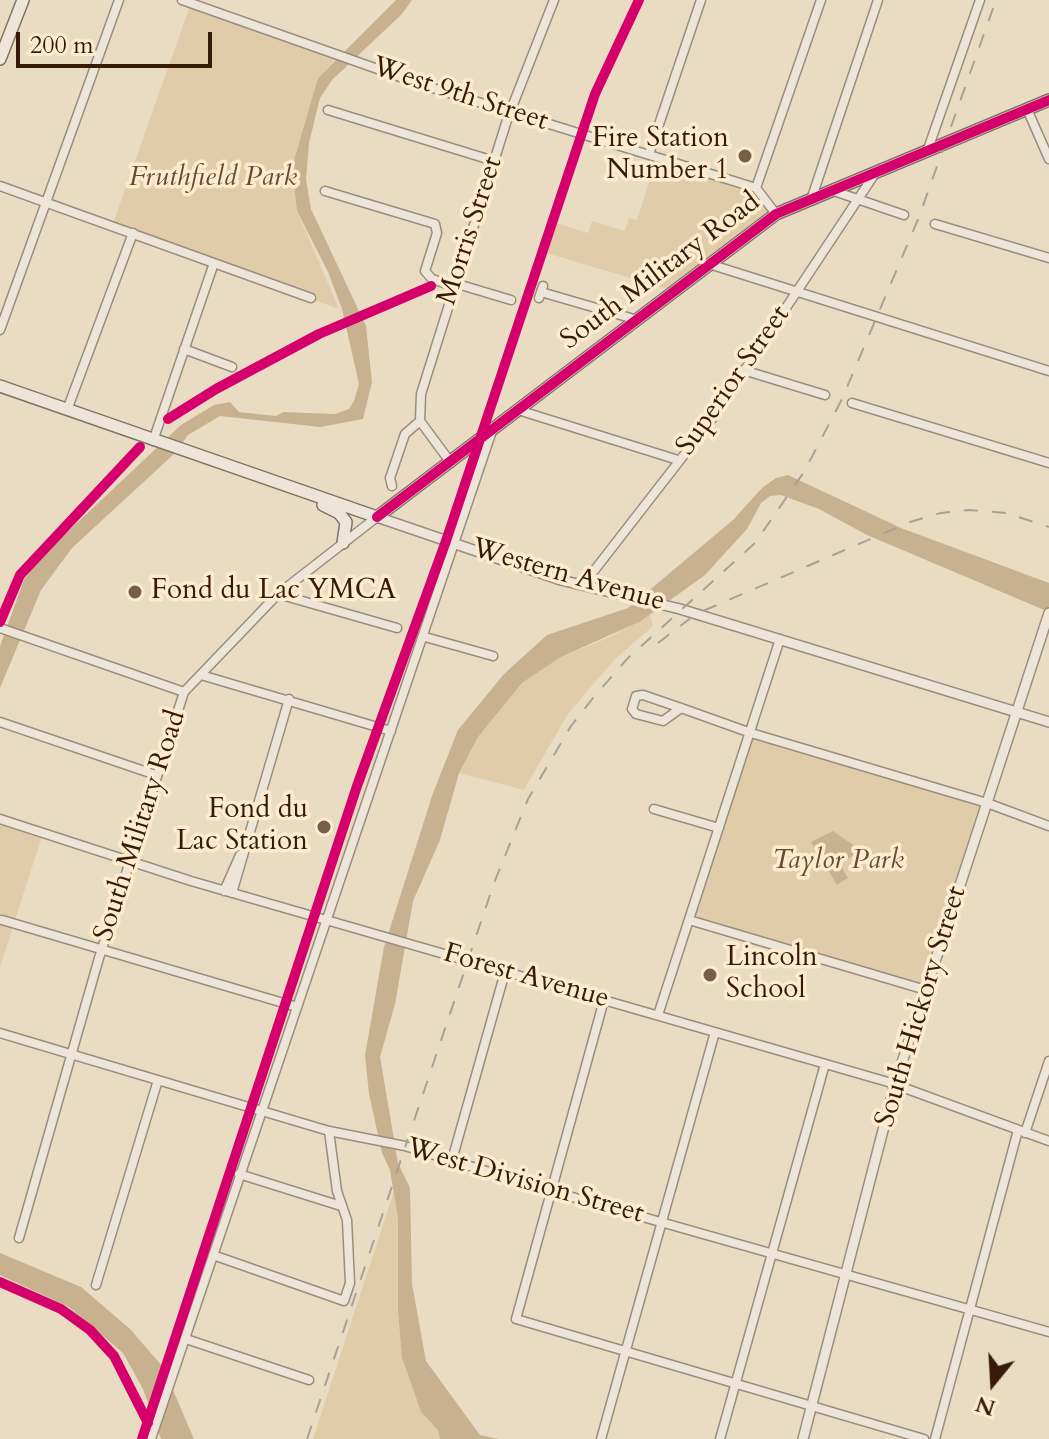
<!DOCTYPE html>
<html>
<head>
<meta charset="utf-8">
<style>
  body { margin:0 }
  #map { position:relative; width:1049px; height:1439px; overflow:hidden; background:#eadcc3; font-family:Cardo,serif }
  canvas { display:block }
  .north { position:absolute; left:953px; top:1343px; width:80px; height:80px; -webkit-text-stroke:6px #fceccd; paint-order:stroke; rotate:198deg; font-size:22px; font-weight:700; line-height:32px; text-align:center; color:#361b0a }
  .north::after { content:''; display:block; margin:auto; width:28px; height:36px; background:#361b0a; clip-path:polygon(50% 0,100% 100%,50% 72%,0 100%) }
  .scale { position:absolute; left:16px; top:32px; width:196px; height:36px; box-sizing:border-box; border:4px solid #361b0a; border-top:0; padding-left:10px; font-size:24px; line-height:28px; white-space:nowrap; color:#361b0a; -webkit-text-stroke:6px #fceccd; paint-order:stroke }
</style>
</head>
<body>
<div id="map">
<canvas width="1049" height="1439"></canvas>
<div class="north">N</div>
<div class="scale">200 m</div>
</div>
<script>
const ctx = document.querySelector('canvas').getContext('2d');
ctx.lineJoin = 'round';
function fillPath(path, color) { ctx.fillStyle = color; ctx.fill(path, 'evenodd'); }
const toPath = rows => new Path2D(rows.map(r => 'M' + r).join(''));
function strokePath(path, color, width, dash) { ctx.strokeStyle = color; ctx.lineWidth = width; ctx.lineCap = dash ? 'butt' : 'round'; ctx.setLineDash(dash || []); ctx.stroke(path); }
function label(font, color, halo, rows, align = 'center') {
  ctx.font = font + ' Cardo,serif'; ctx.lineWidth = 7; ctx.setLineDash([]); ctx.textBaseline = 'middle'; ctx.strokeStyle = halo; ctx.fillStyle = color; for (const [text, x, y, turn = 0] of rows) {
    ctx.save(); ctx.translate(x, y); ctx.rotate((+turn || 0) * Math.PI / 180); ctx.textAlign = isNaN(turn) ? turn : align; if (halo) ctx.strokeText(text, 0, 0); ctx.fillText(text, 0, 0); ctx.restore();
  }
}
fillPath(toPath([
  [191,3,339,55,318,78,292,167,297,211,339,309,112,226],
  [657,157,756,188,776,214,674,291,543,252,553,222,588,233,592,221,625,231,629,218,637,220],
  [650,615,653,626,613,661,568,714,524,790,459,773,478,737,522,683,561,657,610,637],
  [751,733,987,803,926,990,689,920],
  [0,819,43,833,0,967],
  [394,1191,398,1218,398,1311,402,1358,421,1412,439,1430,440,1439,313,1439]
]), '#e1ccaa');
fillPath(toPath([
  [396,0,412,0,402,14,332,80,320,98,309,143,306,179,311,209,366,326,372,382,363,419,320,427,220,416,188,435,174,454,72,548,41,590,0,688,0,646,24,580,41,557,181,425,214,405,230,402,239,412,276,416,283,412,335,414,349,409,354,401,359,384,342,309,328,272,297,211,292,167,318,78],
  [788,475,901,528,1049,583,1049,612,867,535,819,509,781,495,770,496,761,503,747,529,705,575,641,621,561,657,522,683,478,737,459,773,440,840,413,901,395,1004,380,1057,398,1163,410,1188,412,1284,426,1361,480,1435,499,1439,440,1439,438,1430,421,1412,402,1358,398,1311,398,1218,390,1170,382,1153,369,1094,365,1055,384,947,433,793,458,730,504,674,547,635,628,608,733,520,762,488,776,478],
  [833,831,856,847,854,855,840,864,848,878,837,885,811,842],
  [0,1253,81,1287,130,1329,163,1367,194,1439,161,1439,143,1389,123,1353,69,1307,0,1275]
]), '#c7b18f');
const minor = toPath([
  [182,0,423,85,756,188,776,214],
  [1027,109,1049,159],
  [328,110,494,161],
  [928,149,980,0],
  [649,154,701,0],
  [0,186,311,298],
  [756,188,821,0],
  [831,190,904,215],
  [325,191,435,224,437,233,425,271,432,279,453,286],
  [812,197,878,0],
  [935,224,1049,258],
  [709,264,1049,371],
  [454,283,511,300],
  [541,292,634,319],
  [539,298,543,286],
  [0,330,119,0],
  [184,349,232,367],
  [743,370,825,395],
  [852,403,1049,463],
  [67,410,133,233],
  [518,410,678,460],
  [153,441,214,263],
  [451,463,420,421,421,394,507,120,554,0],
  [392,486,390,478,405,434,420,421],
  [583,585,715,415,874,175],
  [278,594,397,628],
  [0,628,184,692],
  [425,637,493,656],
  [201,675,391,731],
  [681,708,663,721,636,714,632,709,636,696,643,695,681,708,751,733,987,803,1049,826],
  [0,722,156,775],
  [654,809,719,828],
  [0,819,191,881,888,1082,1049,1141],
  [224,891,240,855],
  [232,893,289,699],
  [2,920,297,1007],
  [689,920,926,990],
  [604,1000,516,1319,924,1439],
  [658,1015,780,639],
  [0,1033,329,1131,405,1146,551,1191,1049,1332],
  [1025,1133,1049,1061],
  [452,1160,505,972],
  [239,1174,341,1206],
  [19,1238,99,958,184,692,278,594,377,517],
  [213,1255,344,1301,350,1283,347,1220,337,1191,329,1131],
  [96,1285,158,1080],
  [186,1339,309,1380],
  [151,1439,492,431],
  [601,1439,715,1032],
  [720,1439,825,1064],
  [935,1439,1018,1130]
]);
const tertiary = toPath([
  [377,517,561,580,680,609,1049,722],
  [803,1439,895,1084,1049,613]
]);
const secondary = toPath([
  [0,59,23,0],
  [0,386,377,517,776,214,1049,100],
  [323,505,339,513,346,522,343,543]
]);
strokePath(minor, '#998d7e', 11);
strokePath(tertiary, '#998d7e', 12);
strokePath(secondary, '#7f7465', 14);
strokePath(minor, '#ede5d8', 8);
strokePath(tertiary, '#ede5d8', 9);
strokePath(secondary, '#ede5d8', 11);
strokePath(toPath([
  [658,643,696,614,910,522,941,513,969,510,1006,513,1049,527],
  [307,1439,494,883,528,799,571,726,593,698,627,659,755,543,804,472,842,399,919,217,996,0]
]), '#a9a196', 2, [14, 14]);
strokePath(toPath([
  [168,419,216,389,319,334,431,286],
  [377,517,776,214,1049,100],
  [0,622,20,575,140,447],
  [0,1282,61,1309,90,1330,114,1356,148,1423],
  [142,1439,357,786,446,541,595,94,639,0]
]), '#d6006c', 10);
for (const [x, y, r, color] of [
  [745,156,8,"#755f4b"],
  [135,592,8,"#755f4b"],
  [324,827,8,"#755f4b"],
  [710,975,8,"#755f4b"]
]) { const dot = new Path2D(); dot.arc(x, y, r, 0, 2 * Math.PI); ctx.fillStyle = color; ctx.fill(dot); strokePath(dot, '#fceccd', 3); }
label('28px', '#361b0a', '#fceccd', [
  ["West 9th Street",460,95,18],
  ["Morris Street",471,231,-72],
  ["South Military Road",661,272,-37],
  ["Superior Street",734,381,-55],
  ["Western Avenue",568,576,16],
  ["South Military Road",141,826,-72],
  ["Forest Avenue",526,977,16],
  ["South Hickory Street",922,1007,-73],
  ["West Division Street",525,1182,16]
]);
label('28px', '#361b0a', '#fceccd', [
  ["Fire Station",729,140],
  ["Number 1",729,172],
  ["Fond du Lac YMCA",151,592,"left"],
  ["Fond du",308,811],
  ["Lac Station",308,843],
  ["Lincoln",726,959,"left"],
  ["School",726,991,"left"]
], 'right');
label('italic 28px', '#674c34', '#fceccd', [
  ["Fruthfield Park",213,179],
  ["Taylor Park",838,862]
]);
</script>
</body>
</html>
